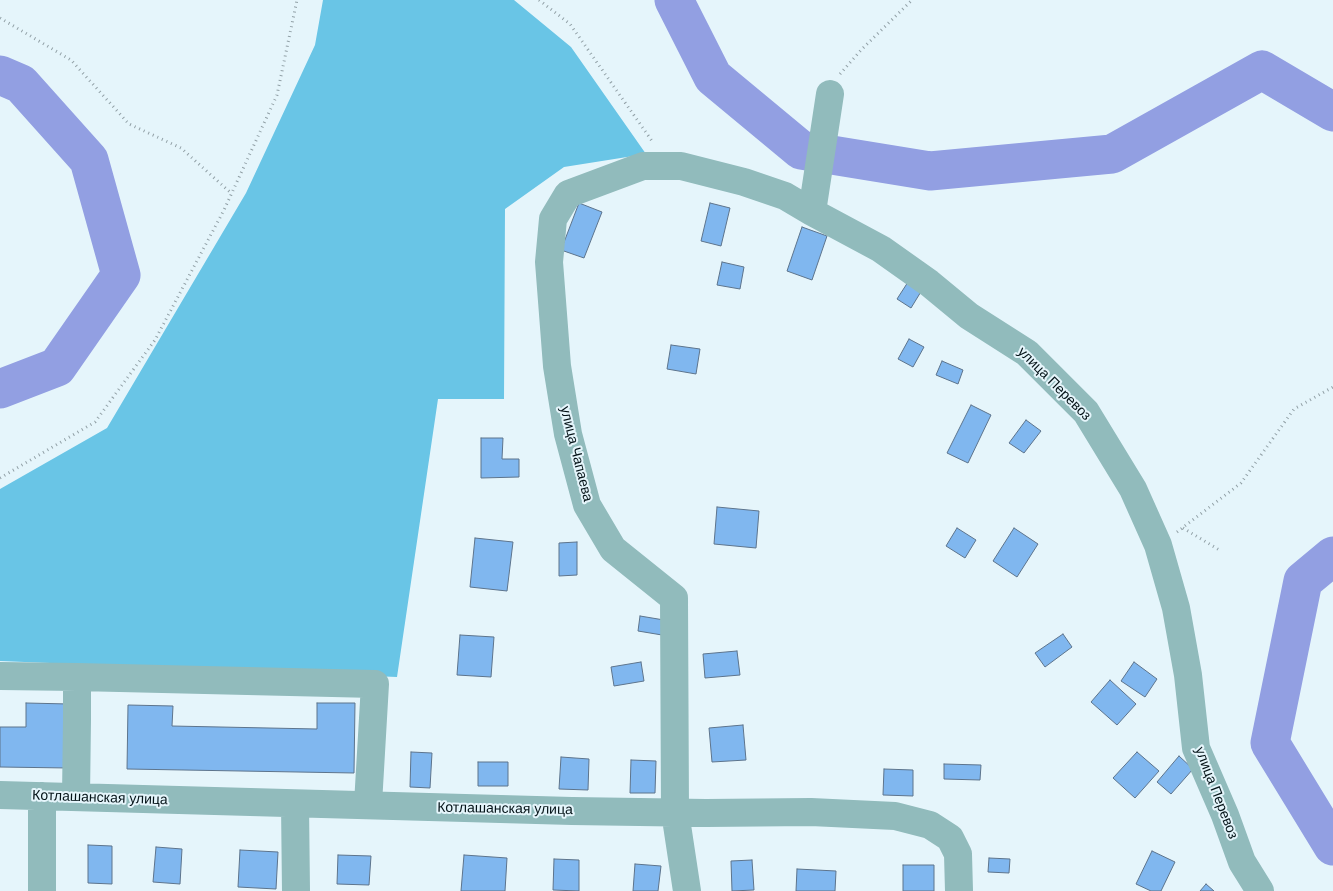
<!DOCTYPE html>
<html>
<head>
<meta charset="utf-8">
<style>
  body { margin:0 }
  canvas { display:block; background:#e5f5fb }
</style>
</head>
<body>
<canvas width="1333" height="891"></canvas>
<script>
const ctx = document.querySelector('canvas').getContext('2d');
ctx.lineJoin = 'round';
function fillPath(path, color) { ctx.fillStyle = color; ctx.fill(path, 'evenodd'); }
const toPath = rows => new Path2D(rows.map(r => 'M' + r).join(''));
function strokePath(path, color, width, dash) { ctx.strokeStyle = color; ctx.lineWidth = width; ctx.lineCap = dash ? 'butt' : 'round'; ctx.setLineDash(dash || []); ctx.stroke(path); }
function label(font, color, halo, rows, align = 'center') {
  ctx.font = font + ' Helvetica,sans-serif'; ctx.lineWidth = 4; ctx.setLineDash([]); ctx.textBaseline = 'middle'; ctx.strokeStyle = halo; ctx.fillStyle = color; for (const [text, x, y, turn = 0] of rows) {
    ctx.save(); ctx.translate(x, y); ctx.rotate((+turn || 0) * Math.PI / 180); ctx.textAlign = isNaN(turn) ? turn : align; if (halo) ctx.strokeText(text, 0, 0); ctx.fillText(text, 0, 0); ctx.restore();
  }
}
fillPath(toPath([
  [323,0,514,0,571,47,646,154,564,167,505,209,504,399,438,399,397,677,0,661,0,489,107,428,246,193,315,45]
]), '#69c5e6');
strokePath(toPath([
  [674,0,713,77,801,150,930,171,1112,154,1262,70,1333,112],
  [0,75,21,84,89,160,121,275,57,367,0,389],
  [1333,556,1303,581,1270,743,1333,846]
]), '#929fe2', 39);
const building = toPath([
  [579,203,602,212,584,258,561,250,579,203],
  [710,203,730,208,721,246,701,241,710,203],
  [802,227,827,236,812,280,787,271,802,227],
  [722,262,744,267,740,289,717,285,722,262],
  [908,282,922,290,911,308,897,299,908,282],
  [909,339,924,347,913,367,898,359,909,339],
  [671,345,700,349,696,374,667,369,671,345],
  [942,361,963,370,958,384,936,375,942,361],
  [971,405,991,415,968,463,947,453,971,405],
  [1026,420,1041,431,1024,453,1009,443,1026,420],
  [481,438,503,438,502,459,519,459,519,477,481,478,481,438],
  [717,507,759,511,756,548,714,544,717,507],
  [957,528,976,540,965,558,946,546,957,528],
  [1014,528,1038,544,1017,577,993,561,1014,528],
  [475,538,513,542,507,591,470,587,475,538],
  [577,542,577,575,559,576,559,543,577,542],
  [640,616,664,620,662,635,638,631,640,616],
  [1063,634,1072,647,1045,667,1035,653,1063,634],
  [460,635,494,637,491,677,457,675,460,635],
  [737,651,740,675,705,678,703,654,737,651],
  [641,662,644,681,614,686,611,667,641,662],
  [1134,662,1157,679,1145,697,1121,681,1134,662],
  [1110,680,1136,704,1117,725,1091,702,1110,680],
  [26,703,69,704,68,768,0,767,0,727,26,727,26,703],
  [317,703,355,703,354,773,127,769,128,705,173,706,172,726,317,729,317,703],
  [743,725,746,760,712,762,709,728,743,725],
  [411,752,432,753,430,788,410,787,411,752],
  [1137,752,1159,771,1135,798,1113,778,1137,752],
  [1179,756,1193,769,1171,794,1157,782,1179,756],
  [561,757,589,759,588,790,559,789,561,757],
  [631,760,656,761,655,793,630,793,631,760],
  [478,762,508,762,508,786,478,786,478,762],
  [944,764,981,765,980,780,944,779,944,764],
  [884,769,913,770,913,796,883,795,884,769],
  [88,845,112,846,112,884,88,883,88,845],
  [156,847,182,849,180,884,153,882,156,847],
  [240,850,278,852,276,889,238,887,240,850],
  [1152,851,1175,862,1161,891,1151,891,1136,884,1152,851],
  [338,855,371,856,369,885,337,884,338,855],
  [464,855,507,858,505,891,461,891,464,855],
  [989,858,1010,859,1009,873,988,872,989,858],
  [554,859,579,860,579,891,553,890,554,859],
  [752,860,754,890,732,891,731,861,752,860],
  [635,864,661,866,658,891,633,891,635,864],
  [903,865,934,865,934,891,903,891,903,865],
  [797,869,836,871,835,891,796,891,797,869],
  [1206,884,1214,891,1200,891,1206,884]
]);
fillPath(building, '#80b7ef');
strokePath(building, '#5d748c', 1);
strokePath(toPath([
  [539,0,570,24,652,141],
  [0,18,71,60,129,124,181,148,231,193],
  [840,74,861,50,912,0],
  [0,478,95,422,155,340,224,210,277,95,297,0],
  [1183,528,1221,551],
  [1177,532,1241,483,1294,409,1333,387]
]), '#92a1a7', 3, [1, 4]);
strokePath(toPath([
  [812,212,830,94],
  [0,676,77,677,375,684,368,804],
  [0,795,572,811,706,813,811,812,895,816,930,825,950,838,958,854,959,891],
  [42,796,42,891],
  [76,797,77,719,77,677],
  [295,804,296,891],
  [687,891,675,812,674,598,613,549,587,505,568,434,557,366,549,262,553,219,568,194,643,166,681,166,744,182,785,196,812,212,881,249,929,283,969,316,1027,353,1086,412,1133,489,1158,545,1176,608,1188,675,1196,748,1225,815,1242,862,1260,891]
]), '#91bbbc', 28);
label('14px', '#041217', '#e5f5fb', [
  ["улица Перевоз",1054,384,45],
  ["улица Чапаева",576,454,76],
  ["улица Перевоз",1216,793,69],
  ["Котлашанская улица",100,798,2],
  ["Котлашанская улица",505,809,1]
]);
</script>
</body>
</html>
